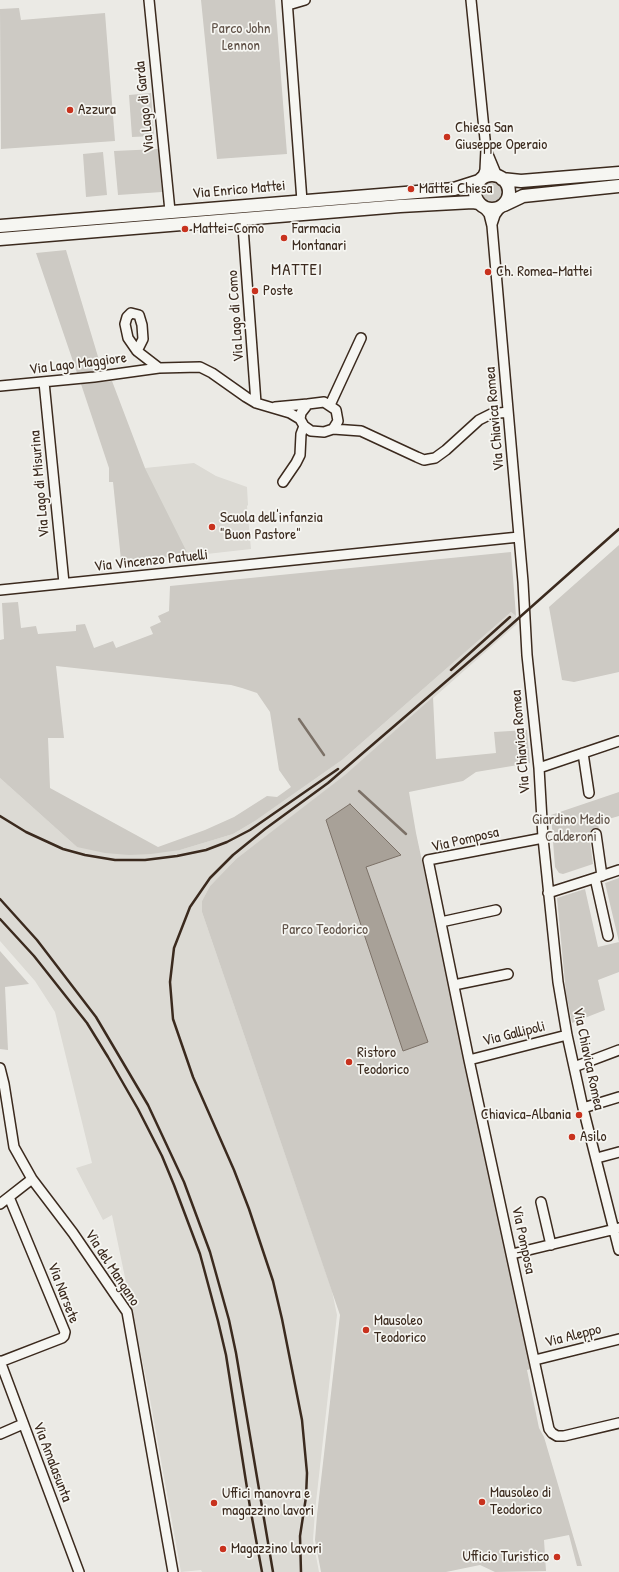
<!DOCTYPE html>
<html>
<head>
<meta charset="utf-8">
<style>
  body { margin:0 }
  canvas { display:block; background:#ebeae5 }
</style>
</head>
<body>
<canvas width="619" height="1572"></canvas>
<script>
const ctx = document.querySelector('canvas').getContext('2d');
ctx.lineJoin = 'round';
function fillPath(path, color) { ctx.fillStyle = color; ctx.fill(path, 'evenodd'); }
const toPath = rows => new Path2D(rows.map(r => 'M' + r).join(''));
function strokePath(path, color, width, dash) { ctx.strokeStyle = color; ctx.lineWidth = width; ctx.lineCap = dash ? 'butt' : 'round'; ctx.setLineDash(dash || []); ctx.stroke(path); }
function label(font, color, halo, rows, align = 'center') {
  ctx.font = font + ' "Patrick Hand",sans-serif'; ctx.lineWidth = 3.5; ctx.setLineDash([]); ctx.textBaseline = 'middle'; ctx.strokeStyle = halo; ctx.fillStyle = color; for (const [text, x, y, turn = 0] of rows) {
    ctx.save(); ctx.translate(x, y); ctx.rotate((+turn || 0) * Math.PI / 180); ctx.textAlign = isNaN(turn) ? turn : align; if (halo) ctx.strokeText(text, 0, 0); ctx.fillText(text, 0, 0); ctx.restore();
  }
}
fillPath(toPath([
  [194,463,216,476,247,487,248,505,247,506,251,549,189,556,145,468],
  [511,612,516,616,517,624,345,776,236,859,210,886,202,901,202,912,332,1291,337,1315,315,1511,313,1540,319,1572,202,1572,201,1570,181,1572,148,1388,112,1215,103,1220,76,1168,92,1163,55,1012,35,981,0,941,0,778,77,847,180,850,233,834,255,821,342,760]
]), '#dcdad4');
fillPath(toPath([
  [201,0,275,0,287,154,217,159],
  [19,8,21,20,105,13,115,141,1,149,0,9],
  [151,93,154,136,132,137,129,95],
  [158,149,162,192,118,195,114,151],
  [103,152,107,195,86,197,83,154],
  [619,177,619,182,525,190,524,185],
  '480 192a12 12 0 1 1 24 0a12 12 0 1 1-24 0Z',
  [221,210,222,217,0,234,0,229],
  [66,250,102,370,77,373,36,253],
  [112,381,145,468,189,556,121,560,113,482,109,482,109,468,81,384],
  [619,545,619,672,574,682,562,680,549,607],
  [511,552,516,616,511,612,342,760,255,821,233,834,180,850,151,854,129,855,105,853,77,847,0,778,0,640,4,639,2,603,18,602,21,628,36,626,38,634,76,631,76,625,85,624,94,648,113,641,116,648,153,634,150,627,161,622,158,616,169,611,170,586],
  [56,666,231,685,242,688,257,693,270,712,279,770,291,787,277,797,267,796,234,817,205,830,158,847,50,788,48,738,64,738],
  [433,697,436,759,496,753,494,732,527,730,530,763,476,772,463,781,409,792,416,833,531,1369,527,1370,539,1428,544,1437,582,1566,577,1566,569,1535,544,1540,546,1571,495,1572,480,1565,446,1572,321,1572,315,1540,317,1515,340,1315,202,912,202,901,210,886,236,859,345,775],
  [619,792,619,816,598,822,599,831,589,834,593,864,563,874,559,873,555,867,551,815],
  [619,878,619,972,598,980,605,1010,572,1023,566,993,557,898,585,889,598,947,619,942,605,883],
  [0,951,29,984,5,987,8,1050,0,1049]
]), '#cdcac4');
const water = toPath([
  [350,804,401,855,366,867,428,1042,403,1051,326,820,350,804]
]);
fillPath(water, '#a8a198');
strokePath(water, '#7c7167', 1);
strokePath(toPath([
  [299,719,324,755],
  [359,791,406,834]
]), '#7c7167', 2.5);
const minor = toPath([
  [149,0,170,211],
  [287,0,302,201],
  [471,0,486,149,485,170,482,178],
  [288,5,305,0],
  [487,152,497,176],
  [484,208,489,214,492,226,523,582,527,655,539,768,543,838,558,982,567,1035,583,1108,619,1250],
  [234,219,238,220,243,227,256,403],
  [492,224,495,215,500,208],
  [137,351,128,338,125,324,127,317,131,313,139,315,142,325,143,339,137,351,159,368],
  [44,382,64,583],
  [0,386,94,377,159,368,200,367,212,373,246,397,256,403,290,413,300,419],
  [330,405,361,338],
  [275,407,308,404],
  [333,429,338,421,336,410,324,402,308,404,301,413,300,419,304,426,311,431,324,432,333,429,361,431,417,457,424,460,429,459,435,458,446,450,479,420,491,414,508,412],
  [283,482,296,463,300,455,301,434,304,426],
  [0,590,519,537],
  [583,753,589,793],
  [539,768,619,741],
  [596,834,602,876],
  [543,838,428,860,469,1060,549,1429,552,1433,557,1436,564,1436,619,1423],
  [548,893,595,878],
  [441,922,496,910],
  [608,936,595,878,619,870],
  [454,985,508,974],
  [469,1060,567,1035],
  [574,1067,619,1050],
  [0,1068,4,1084,14,1147,32,1179,73,1233,127,1312,173,1572],
  [583,1108,619,1097],
  [597,1158,619,1152],
  [541,1202,551,1245],
  [0,1204,32,1179],
  [512,1254,619,1228],
  [535,1360,619,1339],
  [0,1361,79,1572],
  [0,1362,62,1338,64,1336,65,1332,9,1197],
  [0,1434,23,1424]
]);
const major = toPath([
  '475 192a17 17 0 1 1 34 0a17 17 0 1 1-34 0Z',
  [502,179,521,181,619,173],
  [504,205,523,196,619,186],
  [0,226,454,189,479,181],
  [0,239,400,206,473,202,479,203]
]);
strokePath(minor, '#3b2a1e', 12);
strokePath(major, '#3b2a1e', 15);
strokePath(minor, '#f6f6f2', 9);
strokePath(major, '#f6f6f2', 12);
strokePath(toPath([
  [451,670,510,617],
  [0,816,26,832,63,849,85,855,115,860,145,860,177,856,206,850,227,842,250,830,338,769],
  [0,899,37,940,96,1017,148,1105,184,1182,210,1252,229,1320,236,1353,273,1572],
  [0,919,34,956,87,1023,108,1057,138,1109,162,1156,174,1185,200,1254,218,1321,226,1355,250,1507,262,1572],
  [301,1572,300,1536,306,1497,307,1473,302,1420,282,1319,273,1281,249,1209,234,1170,193,1077,173,1019,170,982,174,948,190,907,210,878,233,855,265,829,328,783,485,648,619,529]
]), '#3b2a1e', 2.5);
for (const [x, y, r, color] of [
  [70,110,4,"#c8321e"],
  [447,137,4,"#c8321e"],
  [411,189,4,"#c8321e"],
  [185,229,4,"#c8321e"],
  [284,238,4,"#c8321e"],
  [488,272,4,"#c8321e"],
  [255,291,4,"#c8321e"],
  [212,527,4,"#c8321e"],
  [349,1062,4,"#c8321e"],
  [579,1115,4,"#c8321e"],
  [572,1137,4,"#c8321e"],
  [366,1330,4,"#c8321e"],
  [482,1502,4,"#c8321e"],
  [214,1503,4,"#c8321e"],
  [223,1549,4,"#c8321e"],
  [557,1557,4,"#c8321e"]
]) { const dot = new Path2D(); dot.arc(x, y, r, 0, 2 * Math.PI); ctx.fillStyle = color; ctx.fill(dot); strokePath(dot, '#f6f6f2', 1.5); }
label('15px', '#605248', '#f6f6f2', [
  ["Parco John",241,29],
  ["Lennon",241,46],
  ["Giardino Medio",571,820],
  ["Calderoni",571,837],
  ["Parco Teodorico",325,930]
]);
label('15px', '#3b2a1e', '#f6f6f2', [
  ["Via Lago di Garda",145,107,-96],
  ["Via Enrico Mattei",239,190,-5],
  ["Via Lago di Como",236,316,-94],
  ["Via Lago Maggiore",78,364,-7],
  ["Via Chiavica Romea",495,419,-95],
  ["Via Lago di Misurina",40,484,-95],
  ["Via Vincenzo Patuelli",151,561,-6],
  ["Via Chiavica Romea",521,742,-95],
  ["Via Pomposa",465,840,-13],
  ["Via Gallipoli",514,1034,-14],
  ["Via Chiavica Romea",588,1059,78],
  ["Via Pomposa",523,1240,78],
  ["Via del Mangano",112,1268,57],
  ["Via Narsete",63,1293,69],
  ["Via Aleppo",573,1336,-14],
  ["Via Amalasunta",52,1462,69]
]);
label('15px', '#3b2a1e', '#f6f6f2', [
  ["Azzura",78,110],
  ["Chiesa San",455,128],
  ["Giuseppe Operaio",455,145],
  ["Mattei Chiesa",419,189],
  ["Mattei-Como",193,229],
  ["Farmacia",292,229],
  ["Montanari",292,246],
  ["Ch. Romea-Mattei",496,272],
  ["Poste",263,291],
  ["Scuola dell'infanzia",220,518],
  ["\"Buon Pastore\"",220,535],
  ["Ristoro",357,1053],
  ["Teodorico",357,1070],
  ["Chiavica-Albania",571,1115,"right"],
  ["Asilo",580,1137],
  ["Mausoleo",374,1321],
  ["Teodorico",374,1338],
  ["Mausoleo di",490,1493],
  ["Teodorico",490,1510],
  ["Uffici manovra e",222,1494],
  ["magazzino lavori",222,1511],
  ["Magazzino lavori",231,1549],
  ["Ufficio Turistico",549,1557,"right"]
], 'left');
ctx.letterSpacing = '1px';
label('17px', '#3b2a1e', '#f6f6f2', [
  ["MATTEI",297,270]
]);
ctx.letterSpacing = '0px';
</script>
</body>
</html>
